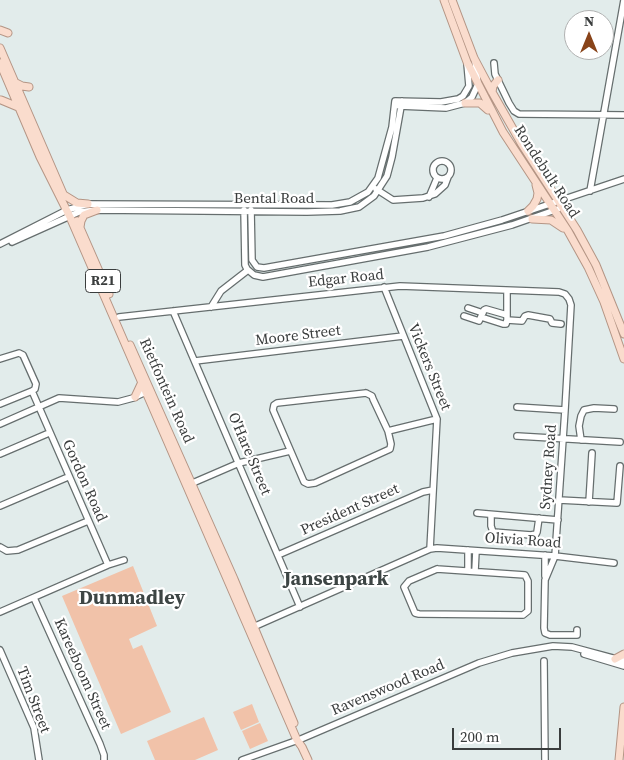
<!DOCTYPE html>
<html>
<head>
<meta charset="utf-8">
<style>
  body { margin:0 }
  #map { position:relative; width:624px; height:760px; overflow:hidden; background:#e2eceb; font-family:"Source Serif 4",serif }
  canvas { display:block }
  .north { position:absolute; left:564px; top:10px; width:50px; height:50px; box-sizing:border-box; background:#fff; border:1px solid #b0b1b1; border-radius:50%; rotate:0deg; font-size:14px; font-weight:700; line-height:20px; text-align:center; color:#3a3d3d }
  .north::after { content:''; display:block; margin:auto; width:18px; height:22px; background:#884319; clip-path:polygon(50% 0,100% 100%,50% 72%,0 100%) }
  .scale { position:absolute; left:452px; top:728px; width:109px; height:22px; box-sizing:border-box; border:2px solid #3a3d3d; border-top:0; padding-left:6px; font-size:15px; line-height:18px; white-space:nowrap; color:#3a3d3d; -webkit-text-stroke:4px #fff; paint-order:stroke }
</style>
</head>
<body>
<div id="map">
<canvas width="624" height="760"></canvas>
<div class="north">N</div>
<div class="scale">200 m</div>
</div>
<script>
const ctx = document.querySelector('canvas').getContext('2d');
ctx.lineJoin = 'round';
function fillPath(path, color) { ctx.fillStyle = color; ctx.fill(path, 'evenodd'); }
const toPath = rows => new Path2D(rows.map(r => 'M' + r).join(''));
function strokePath(path, color, width, dash) { ctx.strokeStyle = color; ctx.lineWidth = width; ctx.lineCap = dash ? 'butt' : 'round'; ctx.setLineDash(dash || []); ctx.stroke(path); }
function label(font, color, halo, rows, align = 'center') {
  ctx.font = font + ' "Source Serif 4",serif'; ctx.lineWidth = 4.5; ctx.setLineDash([]); ctx.textBaseline = 'middle'; ctx.strokeStyle = halo; ctx.fillStyle = color; for (const [text, x, y, turn = 0] of rows) {
    ctx.save(); ctx.translate(x, y); ctx.rotate((+turn || 0) * Math.PI / 180); ctx.textAlign = isNaN(turn) ? turn : align; if (halo) ctx.strokeText(text, 0, 0); ctx.fillText(text, 0, 0); ctx.restore();
  }
}
fillPath(toPath([
  [133,566,157,626,129,639,133,649,142,645,171,712,121,734,62,596],
  [252,704,259,722,241,730,233,712],
  [204,717,218,750,195,760,155,760,147,741],
  [260,723,268,741,250,749,242,731]
]), '#f1c2a9');
const minor = toPath([
  [494,63,495,74,509,103,514,111,519,114,624,115],
  [399,106,446,108,465,103,472,97,478,84,475,61],
  '433 170a9 9 0 1 1 18 0a9 9 0 1 1-18 0Z',
  [376,189,393,200,423,198,435,194,445,185,448,177],
  [590,191,624,0],
  [429,197,437,178],
  [244,210,245,265,247,269,254,275,263,277,428,247,512,225,558,209],
  [251,210,252,260,257,267,264,268,444,236,502,220,624,179],
  [12,242,79,212,97,210,307,212,340,211,359,207,374,196,387,176,392,157,402,101],
  [0,244,67,210,88,204,332,205,350,202,368,192,378,178,392,127,395,101,441,102,458,99,463,96,469,86,467,64],
  [384,287,437,419,430,549],
  [507,291,507,318],
  [211,307,221,291,248,270],
  [468,308,483,313],
  [173,311,300,607],
  [464,316,479,321,484,310,486,309,507,315],
  [119,317,400,286,559,292,565,294,569,299,571,305,565,410,555,556,545,580,544,628,545,633,550,635,577,635,577,630],
  [481,317,503,324,506,324,507,320,522,321,525,316,528,315,550,319,552,323,561,324],
  [0,359,19,353,23,355,36,384,35,389,32,391,0,404],
  [195,361,403,336],
  [32,391,108,565],
  [366,393,372,396,373,399,388,431,391,444,390,449,315,483,308,484,304,482,273,410,274,405,277,403,366,393],
  [517,407,565,410],
  [0,424,59,398,118,402,133,398,148,391],
  [388,431,437,419],
  [517,436,620,442],
  [581,440,579,426,581,416,584,410,594,408,614,409],
  [0,454,49,433],
  [188,485,239,463,290,451],
  [559,500,617,503,620,466],
  [589,502,592,453],
  [0,506,68,477],
  [477,513,558,520],
  [491,515,491,526,493,532,531,535,536,534,537,532,539,518],
  [0,547,7,551,18,550,88,521],
  [278,555,423,492,433,490],
  [545,555,545,576],
  [437,569,525,575,528,581,528,611,523,615,419,614,415,613,404,587,409,581,437,569],
  [468,570,468,550],
  [475,571,476,551],
  [34,598,100,744,104,755,104,760],
  [0,612,108,565,124,560],
  [251,628,430,549,437,548,555,556,614,563],
  [0,650,34,728,39,760],
  [584,654,624,666],
  [544,661,545,760],
  [242,760,301,739,479,663,512,653,553,646,572,647,624,661]
]);
const major = toPath([
  [444,0,467,62,503,132,568,231,588,267,604,302,624,359],
  [452,0,474,58,492,92,521,143,577,230,596,265,624,334],
  [0,30,8,33],
  [0,48,64,196],
  [0,63,40,157,70,217,297,740,302,747,308,760],
  [14,82,22,86,29,87],
  [492,92,493,86,498,80],
  [1,100,18,107],
  [465,103,480,103,488,110],
  [64,195,77,203,88,204],
  [528,211,533,206,537,199,538,193,536,185],
  [532,219,551,220,563,228],
  [77,221,109,294],
  [80,227,81,221,84,215,97,210],
  [130,345,234,579,294,723],
  [135,397,142,382],
  [615,659,624,654],
  [619,760,624,707]
]);
strokePath(minor, '#666e6e', 8);
strokePath(major, '#b49585', 9);
strokePath(minor, '#fff', 5.5);
strokePath(major, '#fadccd', 7);
for (const [x, y, w] of [
  [103,281,35]
]) { const box = new Path2D(); box.roundRect(x - w / 2, y - 11.5, w, 23, 4); ctx.fillStyle = '#fff'; ctx.fill(box); strokePath(box, '#3a3d3d', 1); }
label('bold 14px', '#3a3d3d', null, [
  ["R21",103,281]
]);
label('15px', '#3a3d3d', '#fff', [
  ["Rondebult Road",546,172,57],
  ["Bental Road",274,199],
  ["Edgar Road",346,279,-6],
  ["Moore Street",298,336,-7],
  ["Vickers Street",429,367,68],
  ["Rietfontein Road",166,391,66],
  ["O'Hare Street",249,454,67],
  ["Sydney Road",549,467,-86],
  ["Gordon Road",84,481,66],
  ["President Street",350,510,-24],
  ["Olivia Road",523,541,4],
  ["Kareeboom Street",82,674,66],
  ["Ravenswood Road",388,688,-23],
  ["Tim Street",33,700,69]
]);
label('bold 20px', '#3d4544', '#fff', [
  ["Jansenpark",336,580],
  ["Dunmadley",132,599]
]);
</script>
</body>
</html>
